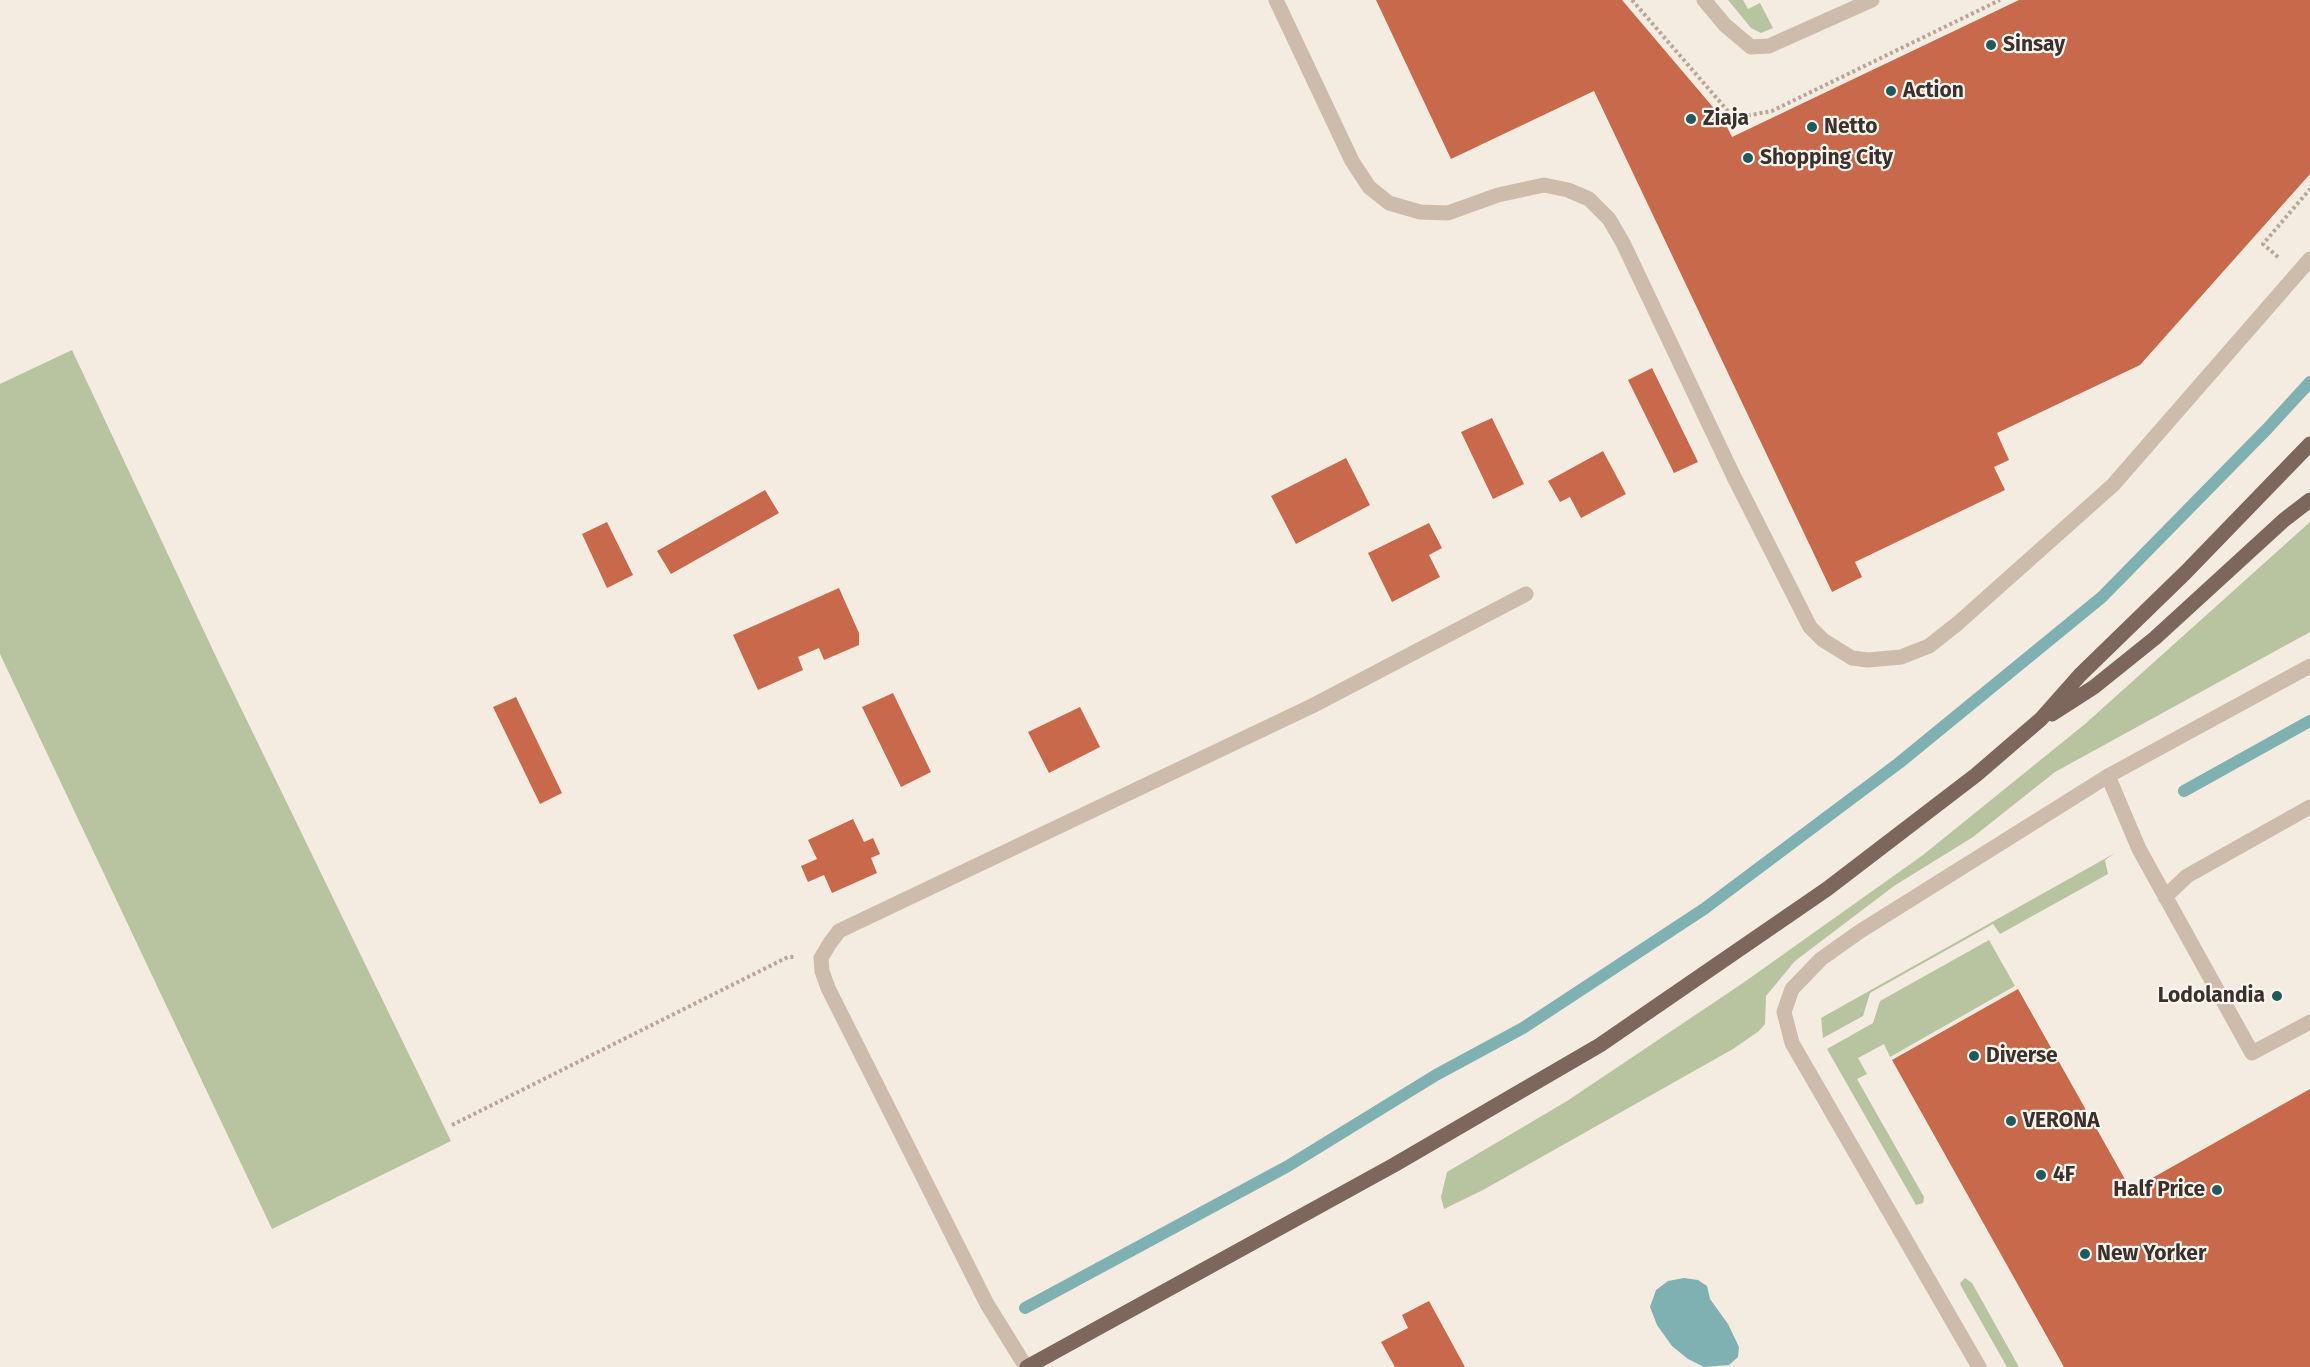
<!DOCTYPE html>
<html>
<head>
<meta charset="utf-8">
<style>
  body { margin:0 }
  canvas { display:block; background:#f4ebe1 }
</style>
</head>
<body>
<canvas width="2310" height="1367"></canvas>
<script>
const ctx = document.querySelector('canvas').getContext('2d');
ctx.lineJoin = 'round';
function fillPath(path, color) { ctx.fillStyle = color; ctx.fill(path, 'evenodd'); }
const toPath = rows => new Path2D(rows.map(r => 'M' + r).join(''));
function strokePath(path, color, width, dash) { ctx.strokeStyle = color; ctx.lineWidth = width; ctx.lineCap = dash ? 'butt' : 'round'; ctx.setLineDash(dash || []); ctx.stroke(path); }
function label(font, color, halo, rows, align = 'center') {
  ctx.font = font + ' "Fira Sans",sans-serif'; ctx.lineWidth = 4.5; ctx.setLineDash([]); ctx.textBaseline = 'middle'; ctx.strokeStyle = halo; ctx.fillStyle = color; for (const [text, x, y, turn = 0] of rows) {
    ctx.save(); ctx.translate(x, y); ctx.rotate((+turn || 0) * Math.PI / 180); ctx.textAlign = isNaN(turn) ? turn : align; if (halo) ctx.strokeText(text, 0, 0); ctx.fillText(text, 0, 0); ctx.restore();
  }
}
fillPath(toPath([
  [1728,0,1743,0,1748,9,1760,3,1773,28,1761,33,1751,28],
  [72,350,218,661,451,1141,272,1229,0,654,0,384],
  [2310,522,2310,632,2055,772,1973,837,1894,886,1795,961,1766,996,1765,1024,1759,1031,1733,1049,1483,1190,1444,1209,1441,1197,1447,1172,1567,1101,1743,983,1923,855,2085,724],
  [2115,853,2105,860,2108,874,2000,934,1993,924,1870,993,1863,1016,1823,1038,1821,1018],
  [1989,940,2015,986,1890,1057,1884,1044,1858,1058,1867,1074,1857,1079,1924,1197,1923,1203,1916,1205,1827,1049,1873,1023,1880,1001],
  [1965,1278,1972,1283,2019,1367,2007,1367,1961,1286,1960,1283]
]), '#b8c4a0');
fillPath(toPath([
  [1684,1278,1698,1280,1707,1286,1710,1299,1728,1324,1739,1347,1738,1357,1729,1365,1704,1367,1688,1359,1672,1346,1657,1325,1650,1307,1656,1290,1668,1281]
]), '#7fb0b2');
strokePath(toPath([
  [2184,791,2310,721],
  [1025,1308,1288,1166,1436,1075,1523,1028,1704,909,1899,763,2102,597,2267,429,2310,382]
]), '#7fb0b2', 12);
fillPath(toPath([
  [1376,0,1622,0,1723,119,1732,137,2019,0,2310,0,2310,174,2140,365,1997,433,2009,460,1994,467,2005,490,1855,562,1862,577,1832,592,1594,91,1451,159],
  [1652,368,1698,462,1674,473,1628,380],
  [1492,418,1524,484,1493,499,1461,432],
  [1603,451,1626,494,1581,518,1570,497,1560,502,1548,481],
  [1346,458,1370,505,1296,544,1271,496],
  [765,490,779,513,671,574,657,551],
  [607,522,633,575,607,588,582,534],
  [1429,523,1442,548,1429,555,1440,577,1392,602,1368,553],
  [839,588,859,633,859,645,824,660,819,648,798,657,803,670,758,690,733,635],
  [893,693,931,772,901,787,862,707],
  [516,697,562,793,540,804,493,707],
  [1080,707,1100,747,1049,773,1028,732],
  [853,819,864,842,873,838,880,854,871,858,877,873,832,893,824,875,808,882,801,866,817,859,808,840],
  [2018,989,2131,1190,2310,1089,2310,1367,2064,1367,1892,1060],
  [1429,1301,1465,1367,1395,1367,1381,1342,1408,1328,1402,1315]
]), '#c8694b');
strokePath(toPath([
  [1632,0,1727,110,1740,117,1772,111,2000,0],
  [2278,257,2263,244,2310,189],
  [452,1125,788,957,796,957]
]), '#b9a596', 4, [3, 3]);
strokePath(toPath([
  [1276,0,1352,161,1369,187,1389,203,1420,212,1448,213,1498,195,1544,185,1568,190,1589,199,1609,219,1623,243,1734,477,1810,627,1823,640,1852,658,1868,660,1901,657,1929,646,1957,624,2113,485,2310,259],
  [1704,0,1725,25,1751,47,1769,46,1872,0],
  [2108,776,2139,849,2252,1053,2310,1022],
  [2165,897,2187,876,2310,807]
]), '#cdbbac', 15);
strokePath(toPath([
  [1026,1367,987,1304,828,988,822,971,821,958,830,943,839,931,1312,706,1526,594],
  [1979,1367,1792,1043,1784,1012,1792,989,1821,959,1859,932,2108,776,2310,666]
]), '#cdbbac', 15);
strokePath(toPath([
  [2052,714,2094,687,2155,638,2284,520,2310,500],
  [1027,1367,1394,1165,1600,1045,1827,889,1976,775,2041,719,2080,675,2186,572,2310,444]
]), '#7d675c', 15);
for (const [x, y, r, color] of [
  [1991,45,6,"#1f5a5e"],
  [1891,91,6,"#1f5a5e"],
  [1691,119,6,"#1f5a5e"],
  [1812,127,6,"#1f5a5e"],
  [1748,158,6,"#1f5a5e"],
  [2277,996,6,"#1f5a5e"],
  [1974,1056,6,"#1f5a5e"],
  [2011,1121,6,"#1f5a5e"],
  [2041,1175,6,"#1f5a5e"],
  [2217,1190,6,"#1f5a5e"],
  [2085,1254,6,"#1f5a5e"]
]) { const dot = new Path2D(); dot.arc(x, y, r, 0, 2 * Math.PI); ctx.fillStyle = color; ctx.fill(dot); strokePath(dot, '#fbf5ee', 2); }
label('bold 21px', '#3b302b', '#fbf5ee', [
  ["Sinsay",2003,45],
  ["Action",1903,91],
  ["Ziaja",1703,119],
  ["Netto",1824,127],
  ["Shopping City",1760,158],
  ["Lodolandia",2265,996,"right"],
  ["Diverse",1986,1056],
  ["VERONA",2023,1121],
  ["4F",2053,1175],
  ["Half Price",2205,1190,"right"],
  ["New Yorker",2097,1254]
], 'left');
</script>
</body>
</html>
